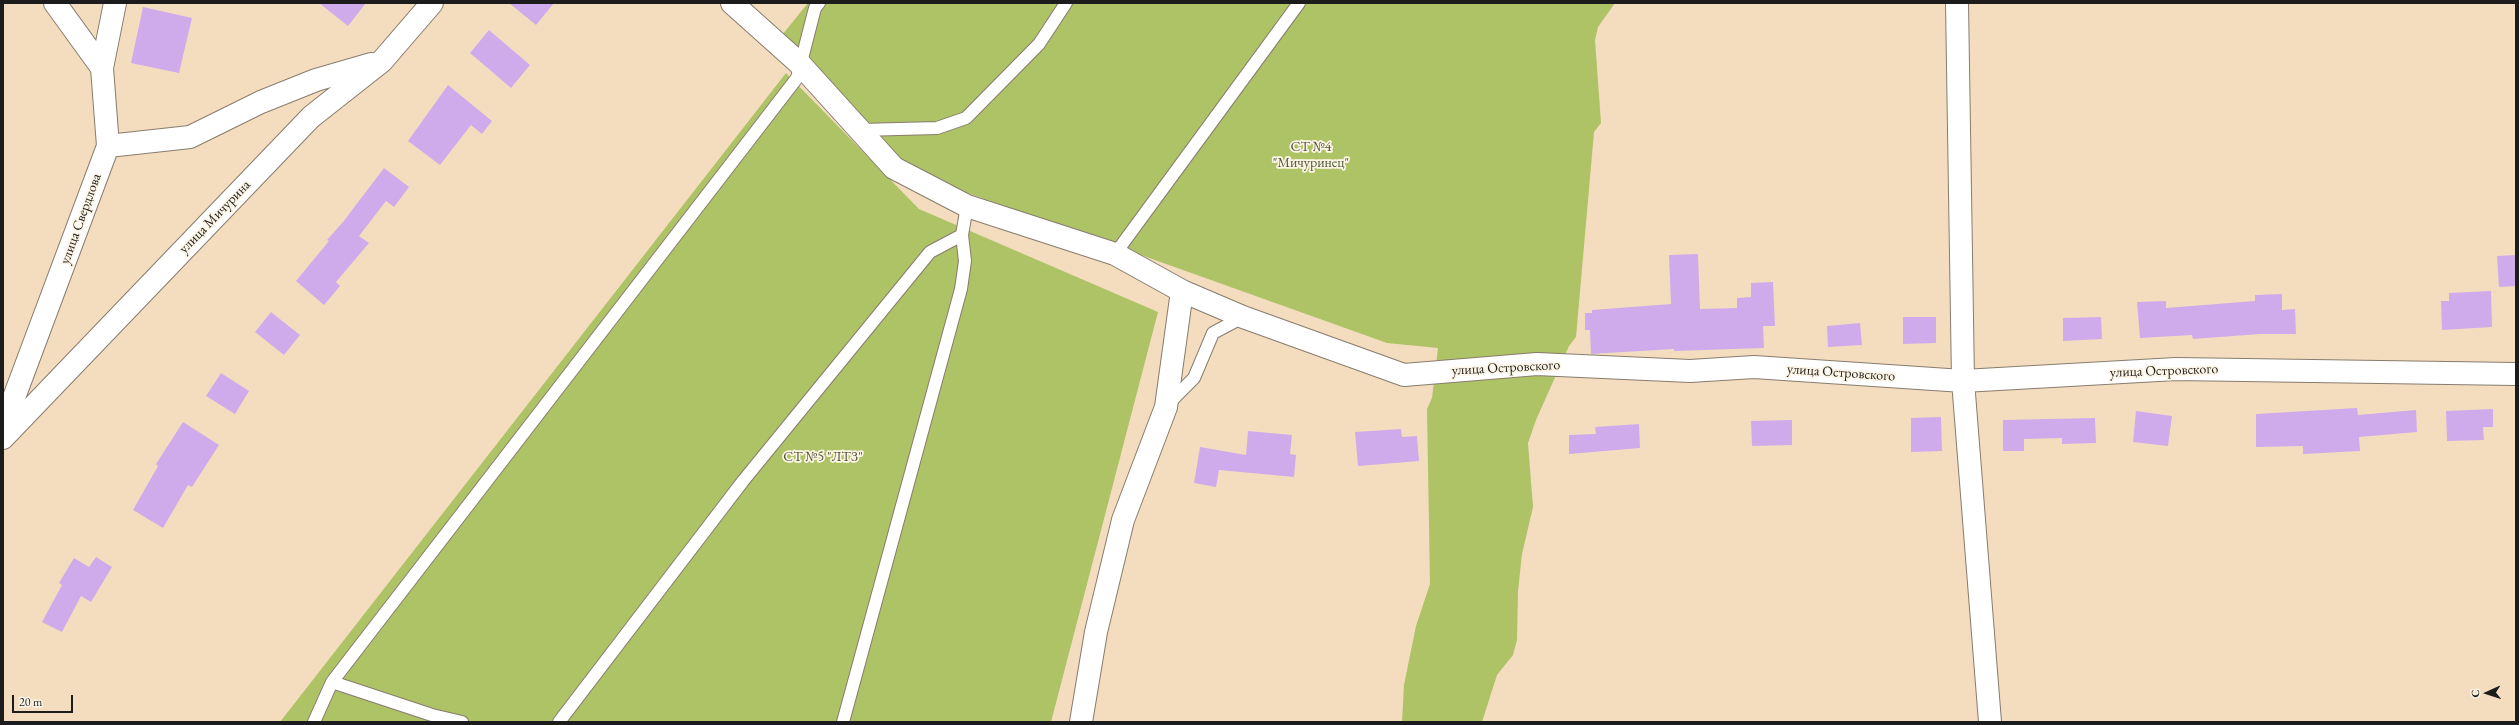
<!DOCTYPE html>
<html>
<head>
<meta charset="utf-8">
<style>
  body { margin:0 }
  #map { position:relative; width:2519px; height:725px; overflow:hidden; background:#f4ddbf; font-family:"EB Garamond",serif }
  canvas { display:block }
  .frame { position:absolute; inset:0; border:4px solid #1c1c1c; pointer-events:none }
  .north { position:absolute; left:2467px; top:673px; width:40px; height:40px; -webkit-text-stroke:3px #fcf5e5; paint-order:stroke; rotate:267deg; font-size:11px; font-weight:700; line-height:16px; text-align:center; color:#1c1c1c }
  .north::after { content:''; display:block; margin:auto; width:14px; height:18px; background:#1c1c1c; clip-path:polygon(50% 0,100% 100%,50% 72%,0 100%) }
  .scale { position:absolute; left:12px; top:695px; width:61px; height:18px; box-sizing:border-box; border:2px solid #1c1c1c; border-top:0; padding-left:5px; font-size:12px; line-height:14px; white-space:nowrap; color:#1c1c1c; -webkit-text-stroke:3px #fcf5e5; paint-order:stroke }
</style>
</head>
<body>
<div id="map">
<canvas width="2519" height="725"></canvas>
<div class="frame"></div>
<div class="north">С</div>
<div class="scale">20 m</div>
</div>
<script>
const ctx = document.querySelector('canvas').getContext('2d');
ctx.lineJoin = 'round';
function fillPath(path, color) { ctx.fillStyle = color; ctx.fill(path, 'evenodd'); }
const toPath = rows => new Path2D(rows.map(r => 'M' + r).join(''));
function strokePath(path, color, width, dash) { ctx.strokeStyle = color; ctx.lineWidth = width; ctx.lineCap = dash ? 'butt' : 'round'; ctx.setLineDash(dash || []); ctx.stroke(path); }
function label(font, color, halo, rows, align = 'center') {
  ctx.font = font + ' "EB Garamond",serif'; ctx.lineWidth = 3.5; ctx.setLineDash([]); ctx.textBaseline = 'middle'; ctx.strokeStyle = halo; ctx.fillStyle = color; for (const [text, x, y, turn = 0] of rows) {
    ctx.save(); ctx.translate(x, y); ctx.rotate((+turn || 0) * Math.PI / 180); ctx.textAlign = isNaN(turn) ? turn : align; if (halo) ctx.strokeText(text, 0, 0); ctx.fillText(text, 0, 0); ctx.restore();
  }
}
fillPath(toPath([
  [808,3,1615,3,1598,27,1595,40,1601,123,1594,132,1576,337,1569,346,1536,420,1528,443,1533,507,1522,554,1518,591,1517,640,1513,655,1497,675,1482,722,1402,722,1404,685,1416,626,1430,584,1427,409,1432,398,1438,348,1387,343,909,172,778,40],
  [786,73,919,209,1158,312,1051,722,280,722]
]), '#aec266');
fillPath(toPath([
  [319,3,366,3,348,26],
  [509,3,554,3,536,25],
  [143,7,192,18,179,73,131,63],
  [489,30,530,65,511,88,470,53],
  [448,85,492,121,482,134,471,125,440,165,408,141],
  [384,168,409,187,394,207,386,201,359,236,369,243,336,282,340,286,324,305,296,281,329,241,327,240,343,222],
  [1698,254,1700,309,1737,308,1737,298,1751,297,1751,283,1773,282,1775,326,1763,326,1764,348,1674,351,1674,349,1591,354,1590,330,1585,330,1585,313,1592,313,1592,310,1671,304,1669,255],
  [2516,255,2516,286,2499,287,2497,256],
  [2491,291,2492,327,2442,330,2441,301,2449,301,2449,293],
  [2282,294,2282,310,2295,309,2296,334,2260,334,2193,339,2192,335,2140,338,2137,302,2166,301,2166,308,2255,301,2255,295],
  [271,312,300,335,284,355,255,332],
  [1903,317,1936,317,1936,343,1903,344],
  [2101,317,2102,339,2063,341,2063,318],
  [1860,323,1862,345,1828,347,1827,326],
  [221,373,249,391,235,414,206,396],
  [2357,408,2358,415,2416,410,2417,432,2359,437,2360,451,2303,454,2303,446,2256,447,2256,414],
  [2493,409,2493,427,2483,427,2484,440,2447,441,2446,411],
  [2136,411,2172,416,2168,446,2133,442],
  [1941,417,1942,451,1911,452,1911,418],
  [2095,418,2096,443,2062,444,2062,438,2024,439,2024,451,2003,451,2003,420],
  [1792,420,1792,445,1752,446,1751,421],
  [183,422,219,445,192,487,188,485,163,528,133,510,158,466,156,464],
  [1639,424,1640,448,1569,454,1569,435,1596,434,1595,427],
  [1401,429,1402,437,1417,436,1419,461,1358,466,1355,432],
  [1248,431,1292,435,1290,454,1296,455,1294,477,1219,470,1216,487,1194,483,1200,447,1246,455],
  [96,557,112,567,91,602,81,596,62,632,42,622,62,585,59,583,74,558,89,567]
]), '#d0abec');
const lane = toPath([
  [860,130,937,128,966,118,1039,44,1066,3],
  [1115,254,1299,3],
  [1168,404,1194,378,1213,333,1243,317],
  [332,682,432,715,462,722],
  [314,722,332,682,797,78,815,8,819,3],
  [559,722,743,481,930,252,962,235],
  [843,722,961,289,965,261,962,235,967,206]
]);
const street = toPath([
  [55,3,102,68],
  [732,3,799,63,894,168,967,206,1115,254,1182,291,1243,317,1404,375,1537,364,1690,371,1754,367,1963,381,2176,369,2516,374],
  [1957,3,1963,381,1990,722],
  [108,146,190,137,261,102,316,80,371,64],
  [3,427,108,146,102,68,115,3],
  [3,438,311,117,382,61,432,3],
  [1081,722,1096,632,1123,520,1166,407,1182,291]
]);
strokePath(lane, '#887c6e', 14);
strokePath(street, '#887c6e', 24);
strokePath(lane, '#fff', 12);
strokePath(street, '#fff', 22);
label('14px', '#4f5636', '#fcf5e5', [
  ["СТ №4",1311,147],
  ["\"Мичуринец\"",1311,163],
  ["СТ №5 \"ЛТЗ\"",823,457]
]);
label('14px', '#1c1c1c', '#fcf5e5', [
  ["улица Мичурина",215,217,-46],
  ["улица Свердлова",81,219,-70],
  ["улица Островского",1506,368,-3],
  ["улица Островского",2164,371,-2],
  ["улица Островского",1841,373,4]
]);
</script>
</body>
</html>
